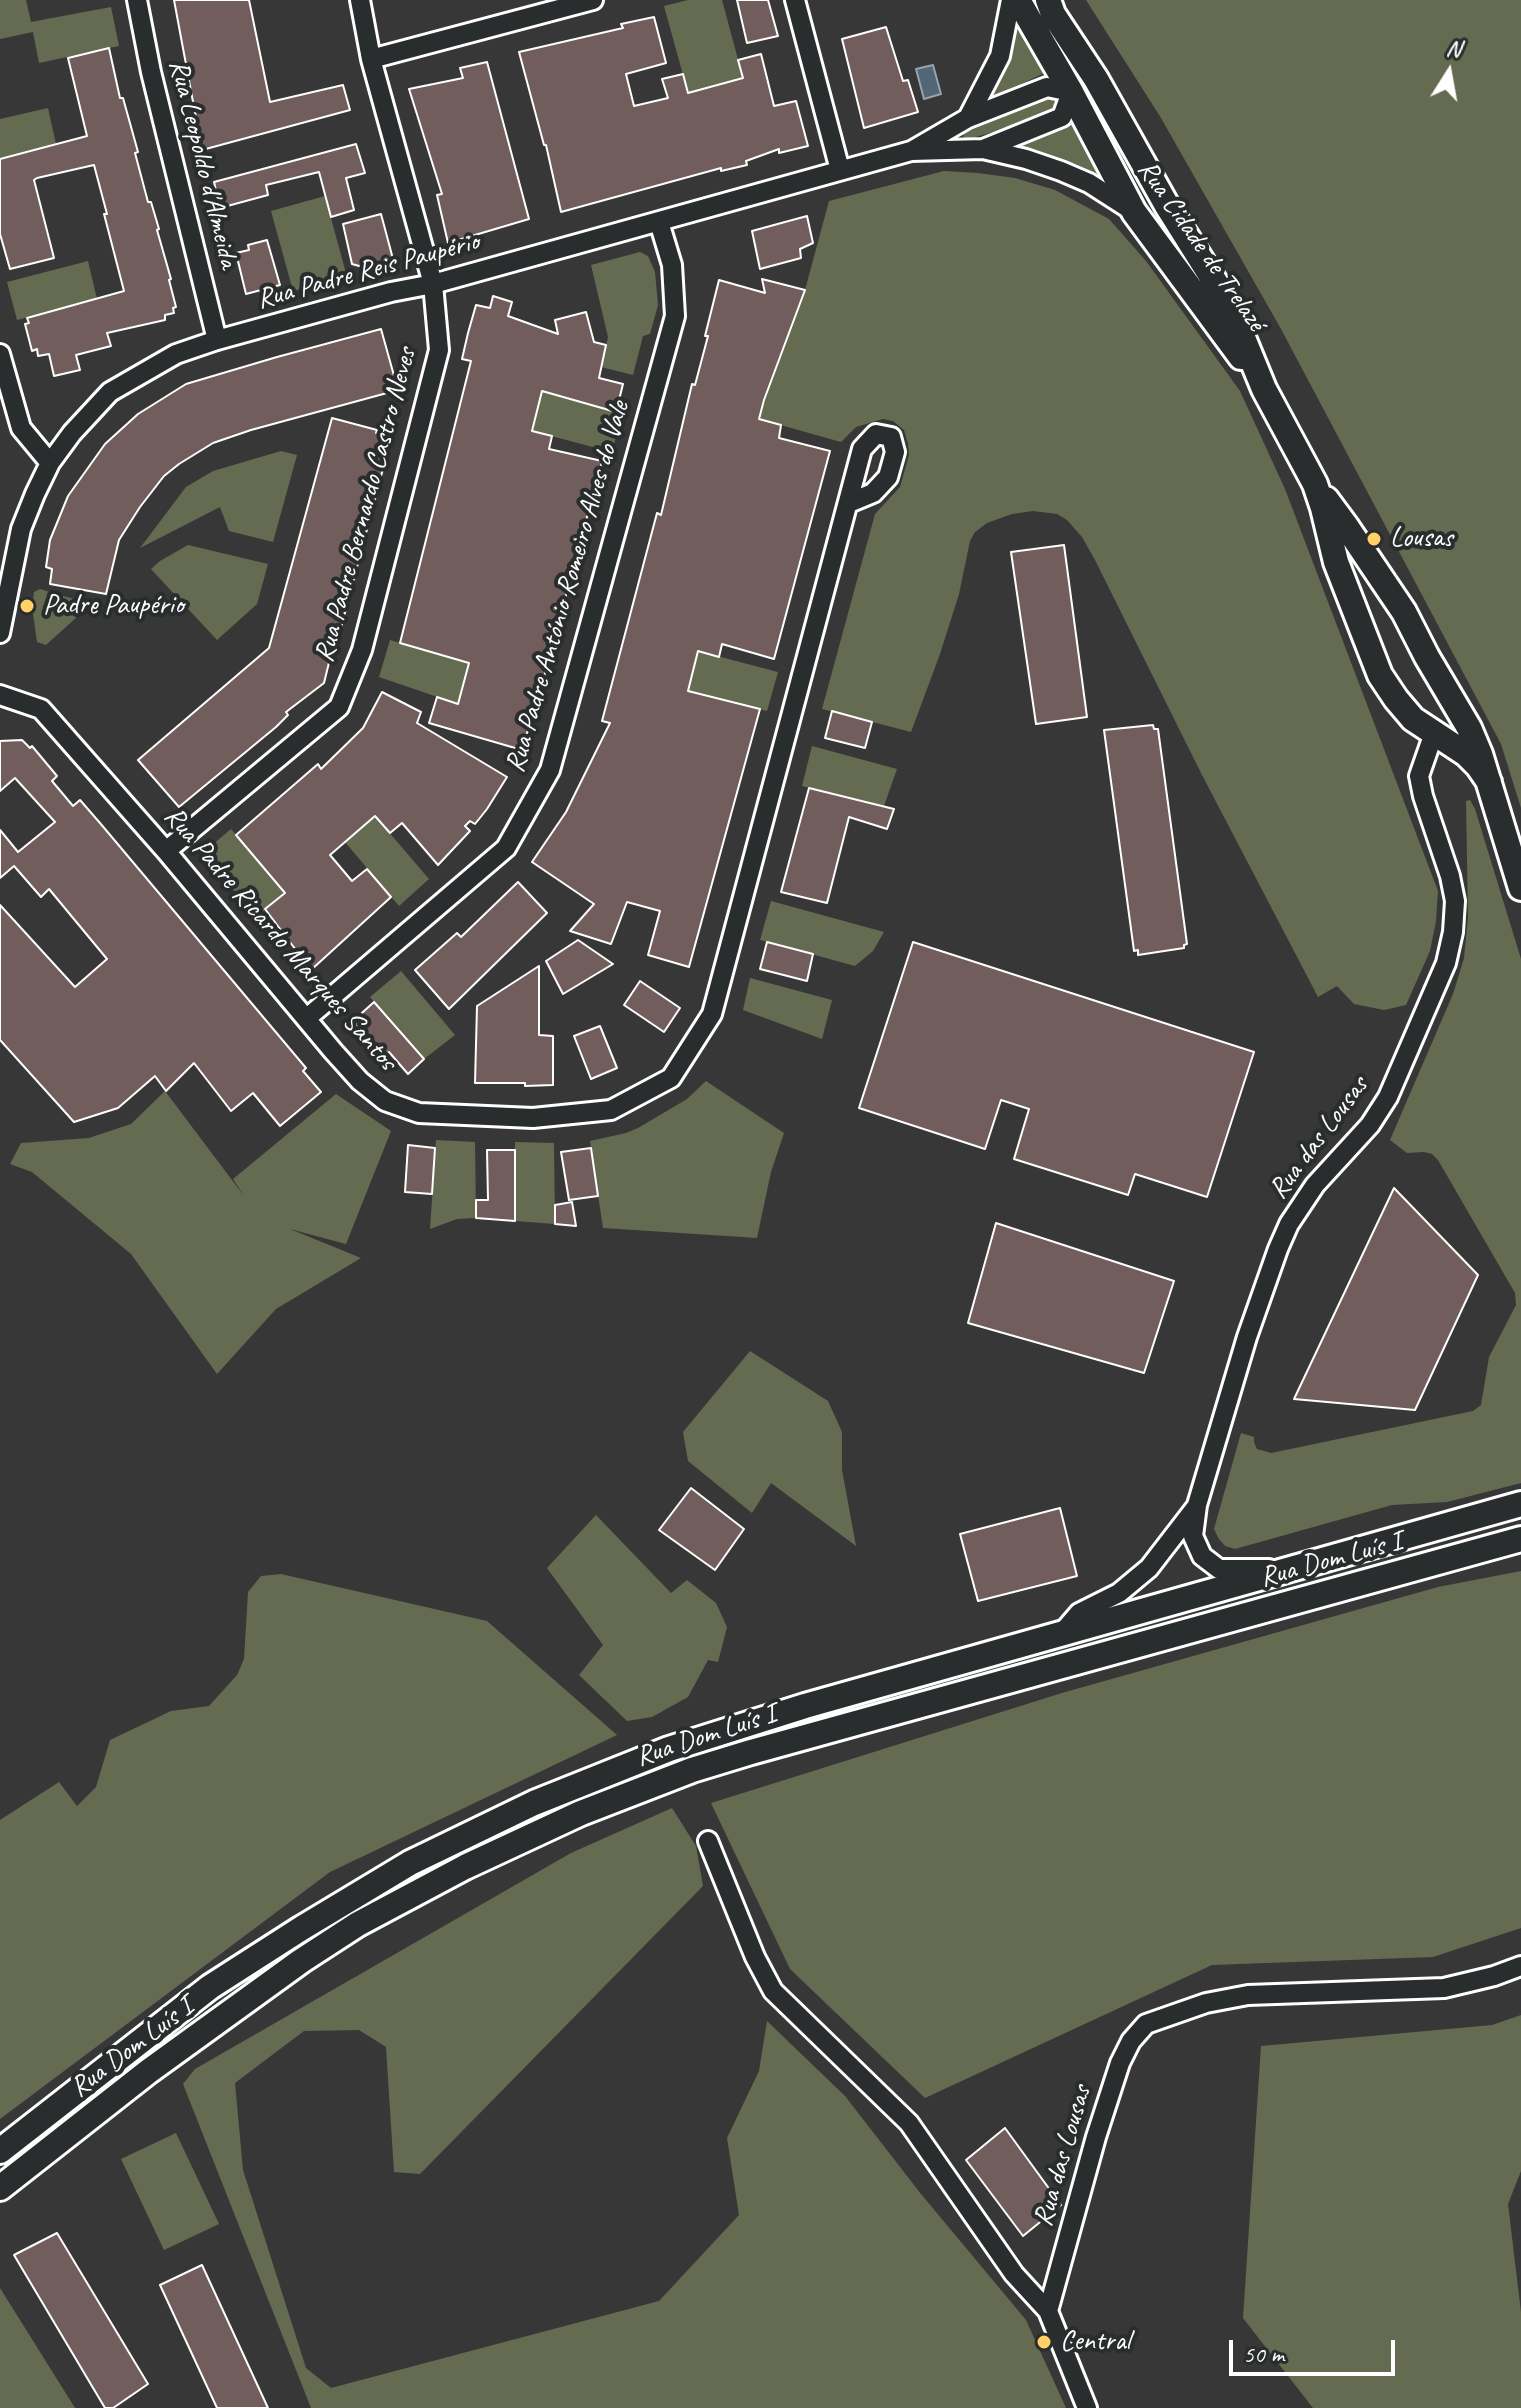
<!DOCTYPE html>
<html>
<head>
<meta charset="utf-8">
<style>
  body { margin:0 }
  #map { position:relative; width:1521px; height:2408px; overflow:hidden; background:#383737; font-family:Caveat,sans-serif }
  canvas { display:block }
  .north { position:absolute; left:1409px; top:32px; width:80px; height:80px; -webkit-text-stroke:6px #2a2d2e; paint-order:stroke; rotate:11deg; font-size:22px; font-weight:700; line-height:32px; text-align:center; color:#fff }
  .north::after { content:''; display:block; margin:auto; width:28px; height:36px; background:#fff; clip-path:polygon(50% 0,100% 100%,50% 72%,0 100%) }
  .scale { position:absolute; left:1229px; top:2340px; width:166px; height:36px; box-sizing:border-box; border:4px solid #fff; border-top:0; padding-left:10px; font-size:24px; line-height:28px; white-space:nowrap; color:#fff; -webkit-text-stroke:6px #2a2d2e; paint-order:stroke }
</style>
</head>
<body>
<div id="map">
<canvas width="1521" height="2408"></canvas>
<div class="north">N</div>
<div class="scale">50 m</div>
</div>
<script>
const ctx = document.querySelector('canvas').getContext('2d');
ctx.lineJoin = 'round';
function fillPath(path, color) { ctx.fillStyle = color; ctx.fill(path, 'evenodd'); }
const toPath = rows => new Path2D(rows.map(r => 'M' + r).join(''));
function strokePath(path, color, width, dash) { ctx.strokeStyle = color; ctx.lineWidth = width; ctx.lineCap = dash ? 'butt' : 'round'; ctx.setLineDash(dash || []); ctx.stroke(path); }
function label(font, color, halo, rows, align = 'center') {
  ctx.font = font + ' Caveat,sans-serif'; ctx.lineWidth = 8; ctx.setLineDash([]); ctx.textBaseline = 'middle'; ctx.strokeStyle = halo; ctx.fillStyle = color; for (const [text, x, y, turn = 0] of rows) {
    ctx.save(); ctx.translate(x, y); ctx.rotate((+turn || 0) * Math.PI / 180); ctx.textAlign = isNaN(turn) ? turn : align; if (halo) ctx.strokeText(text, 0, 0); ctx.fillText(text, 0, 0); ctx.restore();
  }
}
fillPath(toPath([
  [0,0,26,0,31,22,111,7,119,46,39,63,33,32,0,39],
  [688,0,722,0,743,78,688,93,664,6],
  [1086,0,1521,0,1521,808,1501,744,1281,329,1161,118],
  [1018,26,1046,72,985,102,1000,78],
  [1052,95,1058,95,1060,103,1053,110,994,132,968,139,963,137,964,133,1022,109,1040,97],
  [48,108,56,144,0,159,0,119],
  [1074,121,1107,179,1078,165,1017,145],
  [944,171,978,173,1015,178,1055,190,1109,219,1146,261,1240,391,1285,489,1438,891,1436,921,1430,951,1406,1005,1384,1010,1354,1004,1337,986,1318,997,1201,773,1095,560,1082,537,1067,520,1057,514,1033,511,1012,514,987,523,975,532,970,541,959,594,940,654,911,732,822,709,875,514,900,487,909,455,908,444,904,430,893,421,883,419,856,427,841,442,759,419,776,366,805,290,829,201],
  [325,196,347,277,293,291,271,211],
  [640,252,648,256,655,272,658,305,650,334,643,336,633,375,601,367,608,337,591,265],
  [88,261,97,299,17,320,7,282],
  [542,391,622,414,612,452,532,431],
  [281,451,297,455,273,542,229,531,220,507,140,548,186,487,213,471],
  [188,545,268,564,257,604,217,640,151,569,160,561],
  [40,589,87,603,88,607,46,645,37,642,32,607,34,592],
  [390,640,469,663,458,704,379,677],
  [698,651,778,672,767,711,687,691],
  [812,746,897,769,884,806,802,786],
  [1470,800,1475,809,1521,959,1521,1483,1447,1502,1392,1505,1235,1549,1225,1546,1219,1539,1214,1529,1241,1433,1254,1437,1254,1442,1257,1449,1271,1453,1473,1411,1481,1405,1489,1357,1516,1305,1515,1293,1438,1160,1432,1154,1424,1152,1407,1153,1390,1140,1453,994,1464,958,1468,918,1466,801],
  [375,816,429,879,399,906,345,842],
  [231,829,285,893,256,917,204,854,204,852],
  [771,901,884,932,873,951,855,966,760,940],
  [401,971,455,1035,424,1059,370,997],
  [750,978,832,1000,822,1039,743,1010],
  [706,1081,784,1133,771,1172,757,1238,603,1228,590,1141,626,1133,638,1128,687,1099],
  [165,1091,244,1196,233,1179,336,1094,391,1131,346,1244,290,1229,361,1258,276,1309,217,1374,131,1254,32,1172,10,1164,21,1143,89,1138,131,1124],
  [436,1140,475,1142,476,1218,457,1219,430,1229],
  [515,1142,554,1143,555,1224,515,1221],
  [750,1351,828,1401,842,1432,842,1470,856,1546,771,1483,752,1513,688,1461,683,1432],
  [596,1515,671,1593,687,1580,716,1603,727,1627,718,1662,708,1660,688,1697,652,1717,627,1721,579,1675,603,1645,547,1568],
  [1521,1571,1521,1928,1433,1957,1212,1965,925,2098,790,1969,711,1803,1062,1693,1438,1587],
  [281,1574,487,1621,617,1735,330,1872,0,2119,0,1820,59,1782,77,1806,96,1787,110,1740,171,1711,209,1706,237,1675,244,1659,248,1592,261,1576],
  [672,1808,696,1846,703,1886,420,2174,394,2172,386,2047,359,2030,304,2031,235,2083,243,2170,306,2368,331,2388,659,2301,739,2215,727,2138,759,2071,767,2021,845,2096,921,2194,1026,2320,1066,2408,311,2408,183,2084,195,2069,571,1853],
  [1521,2015,1521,2171,1508,2204,1521,2312,1521,2408,1313,2408,1243,2318,1261,2046,1492,2025],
  [176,2133,219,2224,164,2250,121,2159],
  [0,2288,75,2408,0,2408]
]), '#656b51');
const water = toPath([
  [933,65,941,94,924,99,916,69,933,65]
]);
fillPath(water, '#526676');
strokePath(water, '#97a3ad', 2);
const building = toPath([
  [174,0,249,0,270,102,343,85,350,110,202,150,174,0],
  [737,0,768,0,778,36,747,43,737,0],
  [654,17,666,63,626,74,634,106,668,98,662,79,683,74,688,93,743,78,738,60,761,54,774,106,796,101,808,146,779,153,779,149,746,161,747,165,721,171,721,168,561,212,546,145,544,145,519,52,623,28,621,24,654,17],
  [886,27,903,81,908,80,918,112,864,128,842,39,886,27],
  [109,48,120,98,123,98,138,152,135,153,148,202,151,202,159,229,157,230,171,279,169,280,176,307,173,308,174,313,165,315,165,320,107,333,111,346,76,355,80,370,54,376,49,354,38,356,37,349,32,351,25,324,29,323,27,318,124,291,104,214,107,214,94,165,37,178,34,180,54,258,10,269,0,234,0,159,87,136,68,58,109,48],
  [487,62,529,219,448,243,437,195,442,194,409,89,463,78,460,68,487,62],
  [356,144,365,173,346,178,354,210,331,217,319,172,266,185,268,195,220,208,214,182,356,144],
  [381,214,393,259,366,268,352,264,343,224,381,214],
  [807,216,813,243,800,249,801,258,760,269,752,231,807,216],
  [267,240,280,285,246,294,236,253,249,250,248,245,267,240],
  [762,279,805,290,764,400,759,419,781,425,779,438,830,451,774,659,722,644,719,657,698,651,688,691,760,709,689,967,648,955,660,911,627,902,611,944,570,931,594,904,532,862,566,812,610,723,602,721,657,513,661,515,692,384,695,385,708,336,705,336,719,280,765,293,762,279],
  [493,296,512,302,508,316,558,334,555,320,586,312,594,342,606,345,599,378,623,384,616,412,542,391,532,431,552,436,549,449,602,461,546,670,522,750,429,723,437,697,458,704,469,663,400,643,471,361,462,359,468,333,476,305,490,308,493,296],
  [381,329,398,390,251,430,213,443,179,464,164,476,140,507,119,540,106,594,50,584,52,569,46,567,50,540,68,496,105,444,138,414,186,384,277,357,381,329],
  [332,418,377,430,376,433,389,437,386,446,389,446,338,639,335,638,324,683,286,712,288,715,276,727,179,807,138,760,269,648,332,418],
  [1064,545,1087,717,1036,724,1011,552,1064,545],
  [382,692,421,712,417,723,507,777,487,809,475,824,470,821,465,826,470,831,438,865,402,823,390,833,375,816,330,855,352,881,367,869,391,897,311,970,265,909,285,893,236,835,318,764,321,769,363,728,382,692],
  [832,711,872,722,865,748,825,738,832,711],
  [1153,725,1154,729,1158,729,1187,944,1184,945,1184,948,1138,955,1138,950,1134,951,1104,730,1153,725],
  [22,740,30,748,32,746,57,776,52,781,73,806,80,800,100,823,306,1068,303,1071,321,1092,280,1126,253,1093,231,1111,194,1063,166,1091,155,1076,118,1108,74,1122,0,1040,0,905,75,987,107,959,49,889,41,897,14,866,0,878,0,830,18,852,55,822,15,778,0,791,0,741,22,740],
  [809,788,894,809,887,829,849,817,827,903,781,892,809,788],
  [518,882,547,913,449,1009,415,970,457,933,461,937,518,882],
  [578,940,613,964,563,994,546,961,578,940],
  [767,942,813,954,807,981,760,969,767,942],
  [913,942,1254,1052,1207,1197,1135,1174,1128,1195,1014,1159,1029,1109,1001,1100,985,1149,859,1108,913,942],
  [539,966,539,1035,553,1036,553,1085,525,1086,525,1083,475,1083,477,1006,539,966],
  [640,981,680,1008,664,1032,624,1005,640,981],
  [374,1002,424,1059,408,1074,389,1052,384,1057,353,1021,374,1002],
  [600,1026,617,1068,591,1079,574,1036,600,1026],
  [408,1145,435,1148,432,1194,405,1192,408,1145],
  [591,1148,598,1196,569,1200,561,1152,591,1148],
  [487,1150,515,1150,515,1221,476,1218,476,1200,488,1200,487,1150],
  [1394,1188,1478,1275,1415,1410,1294,1399,1394,1188],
  [572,1202,576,1226,555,1224,555,1205,572,1202],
  [996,1223,1174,1281,1144,1373,968,1323,996,1223],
  [691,1488,744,1529,715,1570,659,1530,691,1488],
  [1060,1508,1077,1576,978,1601,960,1534,1060,1508],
  [1005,2128,1061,2205,1023,2236,966,2160,1005,2128],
  [57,2233,148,2384,113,2408,105,2408,14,2255,57,2233],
  [202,2265,268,2408,217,2408,160,2285,202,2265]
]);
fillPath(building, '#715e5c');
strokePath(building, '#fff', 2);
const street = toPath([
  [137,0,151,72,217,340],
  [795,0,840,170],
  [371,59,593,0],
  [968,118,1000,56,1011,0],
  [983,149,1026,159,1061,171,1089,183,1131,210],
  [913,150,968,118,1047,87,1071,92],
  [0,354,21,428,50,463],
  [0,633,21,529,35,494,50,463,72,433,110,392,176,354,217,340,391,292,433,284,911,151,983,149,1062,117,1071,92],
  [0,695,41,709,166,851,333,1051,360,1081,385,1101,419,1113,533,1118,611,1110,671,1078,712,1014,862,449,876,434,891,437,895,452,888,477,873,493,849,503],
  [166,851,339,707,362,650,439,350,433,284,371,59,360,0],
  [307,1018,506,848,550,770,675,316,672,265,659,222],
  [1269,1569,1219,1569,1202,1556,1193,1536,1197,1505,1247,1337,1278,1249,1289,1224,1315,1185,1370,1125,1388,1097,1446,963,1453,932,1455,901,1450,876,1423,796,1419,776,1434,733],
  [1061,1634,1079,1613,1119,1593,1149,1568,1196,1507],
  [708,1841,755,1957,773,1991,909,2123,1014,2274,1048,2311,1087,2408],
  [1048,2311,1096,2137,1120,2063,1131,2041,1146,2024,1206,2003,1248,1995,1444,1988,1494,1976,1521,1966]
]);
const secondary = toPath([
  [1018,0,1071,92,1134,212,1241,357],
  [1048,0,1053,14,1096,79,1166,204,1230,306,1264,389,1315,484,1323,508,1336,562,1380,675,1396,699,1413,719,1466,754,1478,766,1489,782],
  [1326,499,1346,526,1404,612,1427,657,1469,728,1480,754,1521,888],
  [0,2151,210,1987,302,1928,410,1863,534,1803,669,1749,805,1706,1521,1504],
  [0,2188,149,2071,301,1961,358,1924,465,1867,581,1813,692,1770,751,1752,1521,1539]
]);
strokePath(street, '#fff', 24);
strokePath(secondary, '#fff', 30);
strokePath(street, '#2a2d2e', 18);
strokePath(secondary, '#2a2d2e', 24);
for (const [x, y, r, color] of [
  [1374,539,8,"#ffd166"],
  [27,606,8,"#ffd166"],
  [1044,2342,8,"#ffd166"]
]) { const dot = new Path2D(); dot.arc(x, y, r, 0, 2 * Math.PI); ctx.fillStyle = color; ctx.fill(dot); strokePath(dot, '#2a2d2e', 3); }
label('28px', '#fff', '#2a2d2e', [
  ["Rua Leopoldo d'Almeida",203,164,76],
  ["Rua Cidade de Trelazé",1201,246,55],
  ["Rua Padre Reis Paupério",368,271,-15],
  ["Rua Padre Bernardo Castro Neves",366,505,-75],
  ["Rua Padre António Romeiro Alves do Vale",568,587,-74],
  ["Rua Padre Ricardo Marques Santos",280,939,49],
  ["Rua das Lousas",1319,1138,-53],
  ["Rua Dom Luís I",1331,1560,-15],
  ["Rua Dom Luís I",706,1736,-18],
  ["Rua Dom Luís I",132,2048,-37],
  ["Rua das Lousas",1063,2156,-74]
]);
label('28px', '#fff', '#2a2d2e', [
  ["Lousas",1390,539],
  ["Padre Paupério",43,606],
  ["Central",1060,2342]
], 'left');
</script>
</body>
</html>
